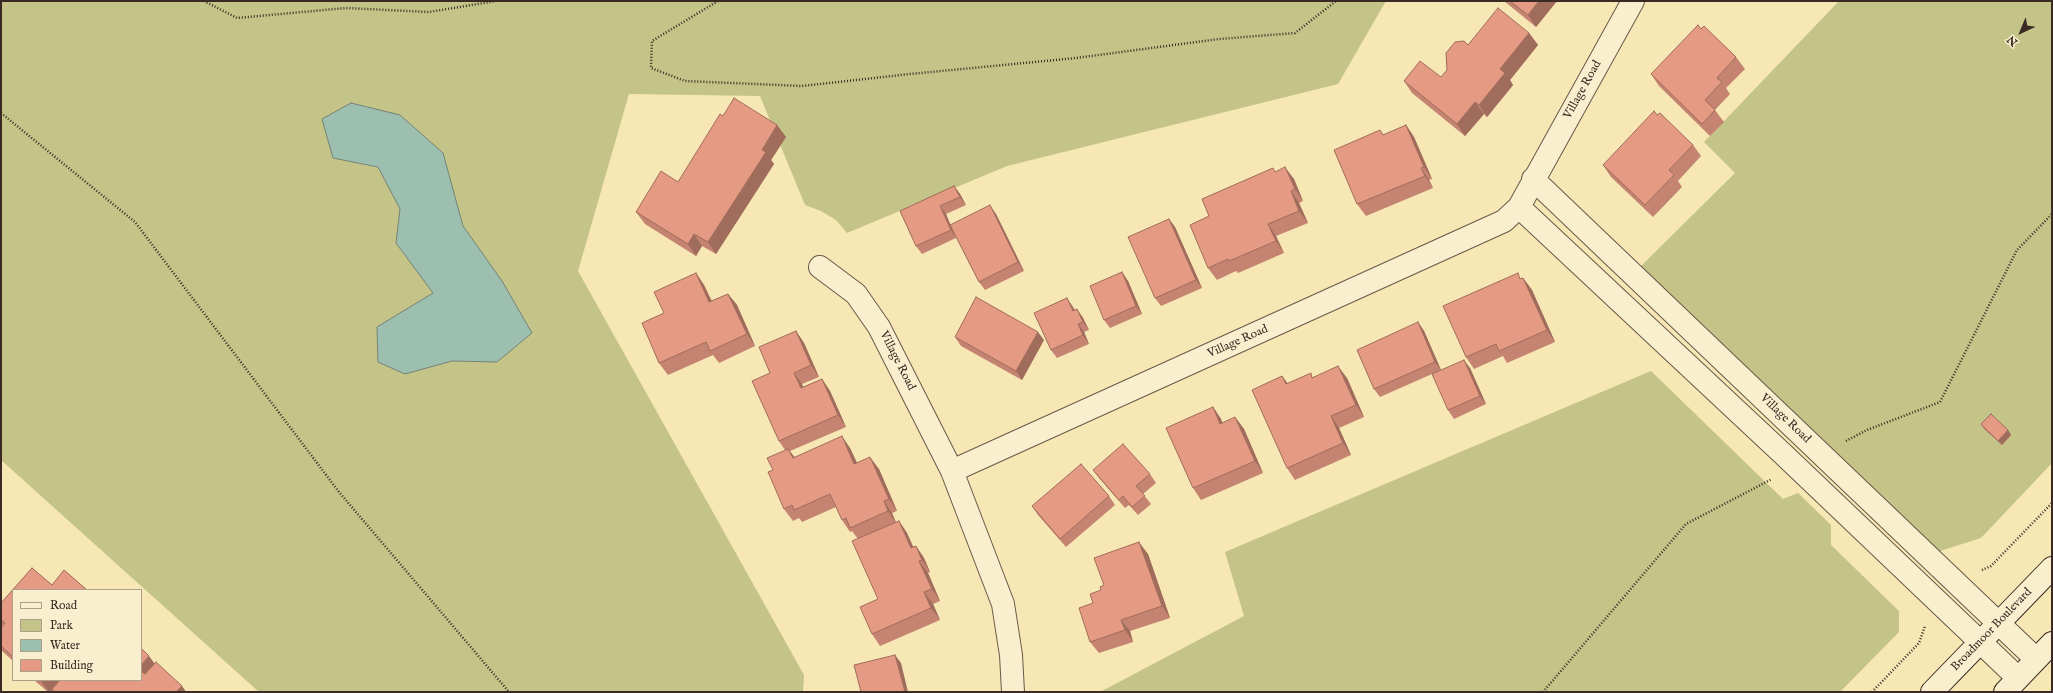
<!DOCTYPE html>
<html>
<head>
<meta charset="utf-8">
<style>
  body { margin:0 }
  #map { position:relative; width:2053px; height:693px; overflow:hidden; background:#f6e7b5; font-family:"IM FELL English",serif }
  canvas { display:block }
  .frame { position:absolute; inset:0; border:2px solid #3a2a23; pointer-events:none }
  .legend { position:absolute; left:12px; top:589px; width:130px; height:92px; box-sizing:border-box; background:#f9efcf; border:1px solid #ada08a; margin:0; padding:5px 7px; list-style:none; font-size:12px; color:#3a2a23 }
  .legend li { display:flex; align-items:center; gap:8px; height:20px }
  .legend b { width:20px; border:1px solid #ada08a }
  .north { position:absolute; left:2001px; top:12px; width:40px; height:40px; -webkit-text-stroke:3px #f9efcf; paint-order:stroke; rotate:224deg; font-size:11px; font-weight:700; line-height:16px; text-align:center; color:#3a2a23 }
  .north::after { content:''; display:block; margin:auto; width:14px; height:18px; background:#3a2a23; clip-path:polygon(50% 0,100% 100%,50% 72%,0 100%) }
</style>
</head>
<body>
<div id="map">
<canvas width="2053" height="693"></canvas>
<div class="frame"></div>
<ul class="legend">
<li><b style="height:5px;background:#f9efcf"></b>Road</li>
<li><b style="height:11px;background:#c4c388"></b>Park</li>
<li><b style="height:11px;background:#9dbfb0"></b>Water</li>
<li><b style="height:11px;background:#e49a83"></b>Building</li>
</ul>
<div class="north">N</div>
</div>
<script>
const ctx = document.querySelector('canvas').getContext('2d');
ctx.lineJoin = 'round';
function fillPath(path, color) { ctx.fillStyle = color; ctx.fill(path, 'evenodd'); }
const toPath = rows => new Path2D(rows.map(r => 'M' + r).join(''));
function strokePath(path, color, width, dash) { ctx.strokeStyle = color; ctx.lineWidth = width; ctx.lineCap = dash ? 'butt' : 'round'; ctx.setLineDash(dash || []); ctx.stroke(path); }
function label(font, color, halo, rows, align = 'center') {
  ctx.font = font + ' "IM FELL English",serif'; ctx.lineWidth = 3; ctx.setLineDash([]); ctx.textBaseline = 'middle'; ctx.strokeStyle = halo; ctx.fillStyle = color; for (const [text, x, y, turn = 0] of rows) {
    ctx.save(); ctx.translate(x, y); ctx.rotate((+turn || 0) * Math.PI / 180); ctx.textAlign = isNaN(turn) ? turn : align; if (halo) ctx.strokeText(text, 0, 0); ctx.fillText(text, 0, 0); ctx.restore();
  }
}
fillPath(toPath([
  [1,1,1386,1,1338,84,1007,166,847,233,836,220,821,211,805,205,760,96,629,94,578,271,804,675,803,692,259,692,1,460],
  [1839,1,2052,1,2052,463,1981,538,1937,552,1638,269,1735,173,1704,142],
  [1651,371,1783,499,1798,493,1831,525,1831,545,1899,611,1899,632,1840,692,1100,692,1244,616,1225,552]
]), '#c4c388');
const water = toPath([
  [351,103,400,115,443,153,463,226,502,281,532,333,497,362,452,361,405,374,378,362,377,327,433,293,396,243,400,209,378,167,333,158,322,119,351,103]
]);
fillPath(water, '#9dbfb0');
strokePath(water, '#758378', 1);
const street = toPath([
  [1533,179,2036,659],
  [1519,207,1783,454,2018,678],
  [820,267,856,294,879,327,952,471,1003,604,1011,655,1013,692],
  [952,471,1504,221,1519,207,1633,1]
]);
const secondary = toPath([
  [1932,692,2052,568],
  [2005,692,2052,643]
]);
strokePath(street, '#695948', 24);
strokePath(secondary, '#3a2a23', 24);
strokePath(toPath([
  [204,1,237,18,346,8,429,12,496,1],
  [718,1,652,41,651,68,685,81,802,86,910,74,1076,58,1219,39,1295,33,1336,1],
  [1,113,135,222,339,492,509,692],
  [1846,441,1867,430,1940,402,2017,250,2052,214],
  [1982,570,1991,566,2052,503],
  [1543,692,1686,524,1772,479],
  [1872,692,1919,643,1925,626]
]), '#3a2a23', 2.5, [1, 2]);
strokePath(street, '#f9efcf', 22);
strokePath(secondary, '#f9efcf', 22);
fillPath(toPath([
  [1504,1,1557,1,1536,27],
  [1701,29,1736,57,1745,69,1726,88,1730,94,1715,110,1724,122,1710,136,1659,86,1651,74],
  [1529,33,1538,45,1510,80,1513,85,1487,117,1484,114,1465,136,1412,93,1404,81,1441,77,1468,45],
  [1657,115,1693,145,1701,156,1678,181,1682,187,1653,217,1611,177,1603,165],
  [723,116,777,125,786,137,771,160,774,164,716,254,702,246,696,256,645,224,636,212,678,182],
  [1406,125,1414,137,1432,179,1429,180,1433,188,1366,216,1357,204,1384,135],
  [1276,172,1294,179,1303,201,1299,203,1308,223,1276,236,1284,253,1238,273,1236,271,1217,280,1208,268,1209,216],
  [954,186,960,194,966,205,946,214,950,225,996,214,1024,271,985,290,979,282,951,226,956,238,922,254,916,246,900,211],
  [1169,219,1175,227,1202,288,1161,306,1155,298],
  [1122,272,1128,281,1142,314,1110,328,1104,320],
  [696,273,704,285,712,301,728,294,737,305,755,346,719,363,713,355,668,375,659,363,664,313],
  [1522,278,1523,278,1532,290,1555,342,1507,363,1503,356,1474,369,1466,357],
  [1073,307,1075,310,1077,309,1083,318,1089,330,1084,332,1089,344,1057,358,1051,350],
  [1418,322,1424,331,1441,370,1380,397,1374,389],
  [796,331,804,343,819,377,802,384,803,387,822,379,830,391,846,427,790,451,794,457,850,448,857,463,879,469,897,511,892,513,896,522,899,521,907,533,913,547,916,546,924,558,930,572,928,573,940,601,933,604,940,620,880,646,872,634,878,599,858,539,852,531,850,532,842,520,836,507,802,522,799,518,793,521,784,509,773,470,785,450,779,441,770,373],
  [955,337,1044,340,1022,380,961,346],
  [1470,368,1486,404,1454,419,1448,410],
  [1282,376,1288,384,1313,377,1347,378,1364,417,1339,428,1351,455,1295,480,1287,468],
  [1213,407,1221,419,1222,423,1235,417,1244,429,1263,473,1201,500,1193,488],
  [1981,424,2008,430,2011,435,2002,445,1984,429],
  [1093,470,1150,474,1156,483,1143,494,1151,504,1138,515,1129,505,1125,508,1099,478],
  [1109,496,1115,505,1066,547,1038,515,1032,506],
  [1148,554,1170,618,1130,631,1133,642,1099,653,1090,642,1093,603,1104,585],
  [32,568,52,585,64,570,87,590,13,590,13,661,1,650,1,628,3,626,1,624,1,603],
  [155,663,182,686,186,692,54,692,52,690,51,692,48,692,34,680,141,680]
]), '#c48471');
fillPath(toPath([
  [1539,1,1557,1,1536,27,1528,15],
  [1529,33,1538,45,1510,80,1513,85,1487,117,1479,105,1500,69],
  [1475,102,1484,114,1465,136,1457,124],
  [777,125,786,137,771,160,774,164,716,254,708,242,762,150],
  [1406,125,1414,137,1432,179,1424,167],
  [1285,167,1294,179,1303,201,1295,189],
  [1421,168,1429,180,1433,188,1425,176],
  [954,186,960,194,966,205,960,197],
  [1291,191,1299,203,1308,223,1299,211],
  [990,205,996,214,1024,271,1018,262],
  [940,206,946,214,956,238,951,230],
  [1169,219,1175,227,1202,288,1196,280],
  [1268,224,1276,236,1284,253,1276,241],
  [694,234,702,246,696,256,688,244],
  [1122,272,1128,281,1142,314,1136,306],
  [696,273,704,285,717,314,709,302],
  [1523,278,1532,290,1555,342,1547,330],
  [728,294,737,305,755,346,747,334],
  [1067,298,1073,307,1079,320,1073,311],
  [1077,309,1083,318,1089,330,1083,322],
  [1418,322,1424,331,1441,370,1435,362],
  [1078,324,1084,332,1089,344,1083,335],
  [796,331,804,343,819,377,811,365],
  [1038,332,1044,340,1022,380,1016,371],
  [1464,360,1470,368,1486,404,1480,396],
  [1338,366,1347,378,1364,417,1356,405],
  [794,373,802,384,809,400,801,388],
  [1282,376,1291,388,1286,384],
  [822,379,830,391,846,427,838,415],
  [1213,407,1221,419,1228,436,1220,424],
  [1331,416,1339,428,1351,455,1343,443],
  [1235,417,1244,429,1263,473,1255,461],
  [2008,430,2011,435,2002,445,1998,441],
  [842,436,850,448,863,476,854,464],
  [788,449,797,460,793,458],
  [870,457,879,469,897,511,889,499],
  [884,501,892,513,896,523,888,511],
  [899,521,907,533,919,560,911,548],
  [1139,542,1148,554,1170,618,1162,606],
  [916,546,924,558,930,572,922,560],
  [919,561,928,573,940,601,932,589],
  [924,592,933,604,940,620,931,608],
  [1121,620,1130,631,1133,642,1125,630],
  [895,655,901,663,908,692,905,692],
  [149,656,158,668,146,680,141,672,141,665],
  [42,680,61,680,51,692,49,692,41,681],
  [182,686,186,692,176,692]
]), '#a06c5c');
const building = toPath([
  [1510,1,1539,1,1528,15,1510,1],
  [1498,8,1529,33,1500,69,1505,73,1479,105,1475,102,1457,124,1404,81,1420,61,1441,77,1447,70,1446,53,1455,42,1464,41,1468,45,1498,8],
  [1698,25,1701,29,1704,26,1736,57,1717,78,1722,82,1705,100,1715,110,1702,124,1651,74,1698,25],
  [734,98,777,125,762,150,766,152,708,242,694,234,688,244,636,212,661,171,678,182,720,114,723,116,734,98],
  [1654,111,1657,115,1660,113,1693,145,1669,170,1674,175,1645,205,1603,165,1654,111],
  [1406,125,1424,167,1421,168,1425,176,1357,204,1334,150,1380,130,1383,135,1406,125],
  [1285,167,1295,189,1291,191,1299,211,1268,224,1276,241,1229,261,1228,259,1208,268,1190,225,1209,216,1202,199,1273,168,1275,172,1285,167],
  [954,186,960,197,940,206,951,230,916,246,900,211,954,186],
  [990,205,1018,262,979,282,950,225,990,205],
  [1169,219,1196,280,1155,298,1128,237,1169,219],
  [1122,272,1136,306,1104,320,1090,286,1122,272],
  [696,273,709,302,728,294,747,334,710,351,706,342,659,363,642,323,664,313,654,292,696,273],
  [1518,273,1520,279,1523,278,1547,330,1499,351,1496,344,1466,357,1443,306,1518,273],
  [976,297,1038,332,1016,371,955,337,976,297],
  [1067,298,1073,311,1077,309,1083,322,1078,324,1083,335,1051,350,1034,313,1067,298],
  [1418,322,1435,362,1374,389,1357,350,1418,322],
  [796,331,811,365,794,373,801,388,822,379,838,415,779,441,752,381,770,373,759,347,796,331],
  [1464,360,1480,396,1448,410,1432,374,1464,360],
  [1338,366,1356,405,1331,416,1343,443,1287,468,1252,390,1282,376,1286,384,1311,373,1312,378,1338,366],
  [1213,407,1220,424,1235,417,1255,461,1193,488,1166,428,1213,407],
  [1991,414,2008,430,1998,441,1981,424,1991,414],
  [842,436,854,464,870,457,889,499,884,501,888,511,850,528,846,518,842,520,830,494,794,510,792,505,784,509,768,472,773,470,767,458,788,449,793,458,842,436],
  [1123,444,1150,474,1136,486,1145,496,1132,507,1123,496,1119,500,1093,470,1123,444],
  [1081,464,1109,496,1060,539,1032,506,1081,464],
  [899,521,911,548,916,546,922,560,919,561,932,589,924,592,931,608,872,634,860,607,878,599,852,541,899,521],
  [1139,542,1162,606,1121,620,1125,630,1090,642,1079,608,1093,603,1090,594,1101,590,1100,587,1104,585,1094,558,1139,542],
  [32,568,52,585,64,570,87,590,13,590,13,657,1,646,1,628,5,623,1,620,1,603,32,568],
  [141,648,149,656,141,665,141,648],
  [895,655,905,692,861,692,854,665,895,655],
  [156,662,182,686,176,692,55,692,52,689,60,680,141,680,141,671,145,674,156,662]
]);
fillPath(building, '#e49a83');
strokePath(building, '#a06c5c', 1);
label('12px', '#3a2a23', '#f9efcf', [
  ["Village Road",1583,90,-61],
  ["Village Road",1238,342,-24],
  ["Village Road",897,361,63],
  ["Village Road",1785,419,44],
  ["Broadmoor Boulevard",1992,630,-46]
]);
</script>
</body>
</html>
